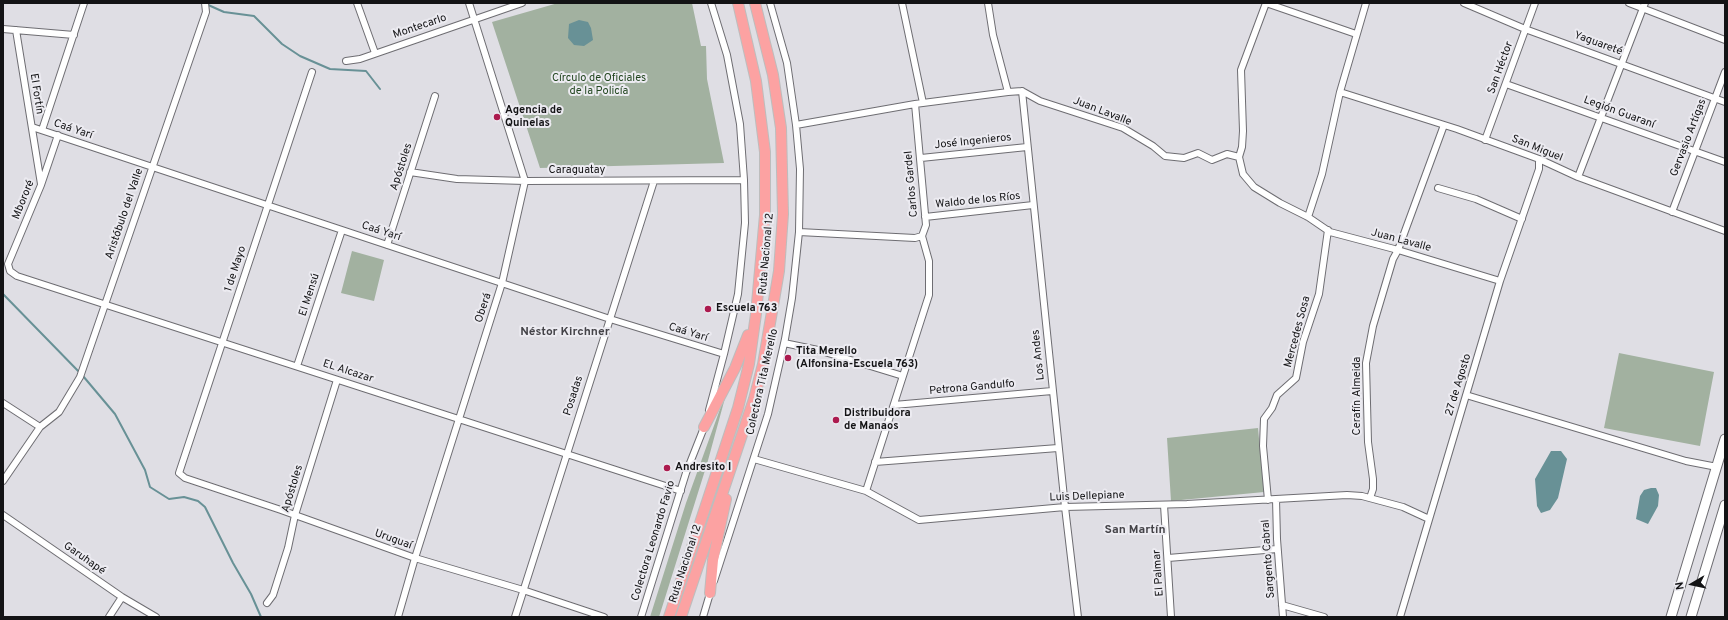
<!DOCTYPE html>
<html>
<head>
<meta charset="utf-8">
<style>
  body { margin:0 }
  #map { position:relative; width:1728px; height:620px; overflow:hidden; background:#dfdee4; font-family:Overpass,sans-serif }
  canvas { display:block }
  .frame { position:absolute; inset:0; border:4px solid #131315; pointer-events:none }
  .north { position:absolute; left:1672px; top:564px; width:40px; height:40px; -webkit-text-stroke:3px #ecebf1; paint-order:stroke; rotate:261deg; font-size:11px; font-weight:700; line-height:16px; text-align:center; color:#131315 }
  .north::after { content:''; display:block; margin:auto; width:14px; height:18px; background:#131315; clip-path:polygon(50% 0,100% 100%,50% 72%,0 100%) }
</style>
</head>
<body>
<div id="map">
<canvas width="1728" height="620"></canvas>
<div class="frame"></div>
<div class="north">N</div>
</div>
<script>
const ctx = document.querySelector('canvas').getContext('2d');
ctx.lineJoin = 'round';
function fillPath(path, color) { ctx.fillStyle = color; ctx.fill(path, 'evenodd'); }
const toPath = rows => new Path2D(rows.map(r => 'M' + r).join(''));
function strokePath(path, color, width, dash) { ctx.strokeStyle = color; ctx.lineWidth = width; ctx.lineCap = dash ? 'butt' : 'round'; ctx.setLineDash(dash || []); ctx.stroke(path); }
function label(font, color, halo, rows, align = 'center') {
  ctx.font = font + ' Overpass,sans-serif'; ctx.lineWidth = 4; ctx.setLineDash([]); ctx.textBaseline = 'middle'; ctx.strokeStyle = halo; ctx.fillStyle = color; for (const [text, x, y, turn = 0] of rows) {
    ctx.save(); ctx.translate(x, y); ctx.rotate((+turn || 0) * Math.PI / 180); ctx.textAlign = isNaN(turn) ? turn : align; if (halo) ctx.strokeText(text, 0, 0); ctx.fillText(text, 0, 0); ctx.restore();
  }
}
fillPath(toPath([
  [558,3,692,3,701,46,706,46,707,79,724,163,540,168,492,22],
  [352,251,384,260,374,301,341,293],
  [1619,353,1714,372,1700,446,1604,428],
  [728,387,707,464,659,617,650,617,686,503],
  [1258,428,1264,492,1171,501,1167,438]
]), '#a2b1a0');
fillPath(toPath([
  [579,20,588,22,591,28,593,40,584,46,574,45,568,38,569,24],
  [1551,451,1561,451,1567,459,1558,498,1550,510,1541,513,1537,506,1535,479],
  [1651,488,1656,488,1659,495,1658,506,1648,524,1636,519,1640,496,1644,490]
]), '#689196');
strokePath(toPath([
  [206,4,224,12,254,16,282,44,300,56,330,69,366,71,380,89],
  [3,294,83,376,115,414,145,470,150,487,169,499,184,497,198,501,205,507,233,563,251,594,261,617]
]), '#689196', 2);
const minor = toPath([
  [357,3,375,53],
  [902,3,923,103],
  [988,3,993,35,1008,92],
  [1266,3,1356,34],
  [1464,3,1525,29,1725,102],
  [1629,3,1725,40],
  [3,29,74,35],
  [16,30,41,184],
  [346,61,360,59,522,3],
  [312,72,179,473,185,478,281,510,415,558,523,590,604,617],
  [1506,84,1725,162],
  [1022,91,1065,507,1078,617],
  [1340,92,1457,129,1539,159,1578,177,1725,231],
  [796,125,915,104,1008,92,1022,91,1040,101,1123,128,1153,146,1165,156,1184,158,1198,153,1212,160,1227,154,1239,157,1243,174,1254,187,1280,203,1308,217,1330,232,1398,250,1500,281],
  [32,127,610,319,724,354],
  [42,130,84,3],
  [58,135,41,185,8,264,10,271,17,276,681,491],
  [1485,140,1535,3],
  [1239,157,1242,147,1243,131,1241,70,1266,3],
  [921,158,1027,147],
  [410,172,457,179,525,181,744,180],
  [1578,177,1645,3],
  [1438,188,1476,199,1522,219],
  [1672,212,1725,72],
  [925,217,1033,205],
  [1308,217,1322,174,1340,92,1366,3],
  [799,232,915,238,922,236],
  [387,245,435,96],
  [784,343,818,350,903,376],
  [297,366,342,230],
  [1466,395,1686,461,1717,467],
  [3,403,40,427,59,412,80,377,206,12,205,3],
  [894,405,1052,391],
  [709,410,724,354,738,294,745,223,744,180,740,124,727,55,711,3],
  [754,459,866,491,919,520,1065,507,1187,504,1347,495,1362,496,1403,507,1429,519],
  [875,462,1058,448],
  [3,481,40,427],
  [866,491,929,295,929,261,922,236,926,225,915,104],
  [1370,498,1373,489,1373,479,1368,442,1366,363,1373,326,1393,259,1398,250,1444,125],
  [1276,499,1277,539,1283,617],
  [1268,500,1263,446,1264,419,1272,408,1277,395,1296,378,1303,342,1319,294,1328,230],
  [1164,505,1171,617],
  [3,515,122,597,156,617],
  [1168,558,1277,549],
  [714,581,768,414,785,339,792,298,799,232,800,169,796,125,787,63,770,3],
  [267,603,273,595,288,548,295,515,337,380],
  [1282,605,1324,617],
  [109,617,122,597],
  [398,617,415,558,502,283,525,181,469,3],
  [515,617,654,181],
  [641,617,686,473,705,425],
  [703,617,711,590],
  [1400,617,1500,281,1539,169,1539,159]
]);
const secondary = toPath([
  [1671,617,1725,439],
  [1691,617,1725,505]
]);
const trunk = toPath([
  [704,427,735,368,748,335],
  [710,593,713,560,726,499],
  [669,617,738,408,749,364,756,314,765,215,765,152,756,81,738,3],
  [681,617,754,399,763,364,779,271,783,214,781,128,773,75,755,3]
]);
strokePath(minor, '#6e6d72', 8);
strokePath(secondary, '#6e6d72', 11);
strokePath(trunk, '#bdbdbd', 12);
strokePath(minor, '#fff', 6);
strokePath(secondary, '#fff', 9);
strokePath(trunk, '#fca2a2', 10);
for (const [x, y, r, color] of [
  [497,117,4,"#ac1a4e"],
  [708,309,4,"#ac1a4e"],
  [788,358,4,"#ac1a4e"],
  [836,420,4,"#ac1a4e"],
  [667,468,4,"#ac1a4e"]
]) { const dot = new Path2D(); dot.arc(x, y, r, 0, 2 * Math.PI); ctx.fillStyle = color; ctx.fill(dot); strokePath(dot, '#ecebf1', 1.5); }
label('11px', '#131315', '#ecebf1', [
  ["Montecarlo",420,27,-19],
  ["Yaguareté",1598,44,20],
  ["San Héctor",1501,68,-70],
  ["El Fortín",36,94,81],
  ["Juan Lavalle",1102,112,21],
  ["Legión Guaraní",1619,113,20],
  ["Caá Yarí",73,130,19],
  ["Gervasio Artígas",1689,138,-69],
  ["José Ingenieros",973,142,-6],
  ["San Miguel",1537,149,22],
  ["Apóstoles",402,167,-72],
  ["Caraguatay",577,171],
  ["Carlos Gardel",912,184,-95],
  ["Mbororé",24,200,-68],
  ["Waldo de los Ríos",978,201,-6],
  ["Aristóbulo del Valle",125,214,-71],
  ["Caá Yarí",381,232,18],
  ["Juan Lavalle",1401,241,15],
  ["Ruta Nacional 12",767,254,-85],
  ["1 de Mayo",236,269,-72],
  ["El Mensú",310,295,-72],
  ["Oberá",484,308,-72],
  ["Mercedes Sosa",1298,332,-75],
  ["Caá Yarí",688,333,17],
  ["Los Andes",1039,355,-96],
  ["EL Alcazar",348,372,18],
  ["Colectora Tita Merello",763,382,-77],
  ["27 de Agosto",1459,385,-73],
  ["Petrona Gandulfo",972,388,-5],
  ["Posadas",574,396,-72],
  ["Cerafín Almeida",1358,396,-90],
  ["Apóstoles",293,489,-73],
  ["Luis Dellepiane",1087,497,-2],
  ["Uruguaí",393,540,20],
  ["Colectora Leonardo Favio",654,541,-73],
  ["Garuhapé",84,559,35],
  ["Sargento Cabral",1269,559,-94],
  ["Ruta Nacional 12",686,564,-72],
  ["El Palmar",1159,573,-94]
]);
label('11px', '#22461f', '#ecebf1', [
  ["Círculo de Oficiales",599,79],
  ["de la Policía",599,92]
]);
label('bold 11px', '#131315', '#ecebf1', [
  ["Agencia de",505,111],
  ["Quinelas",505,124],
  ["Escuela 763",716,309],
  ["Tita Merello",796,352],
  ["(Alfonsina-Escuela 763)",796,365],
  ["Distribuidora",844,414],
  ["de Manaos",844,427],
  ["Andresito I",675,468]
], 'left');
label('bold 12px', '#444348', '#ecebf1', [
  ["Néstor Kirchner",565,333],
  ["San Martín",1135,531]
]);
</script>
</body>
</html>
